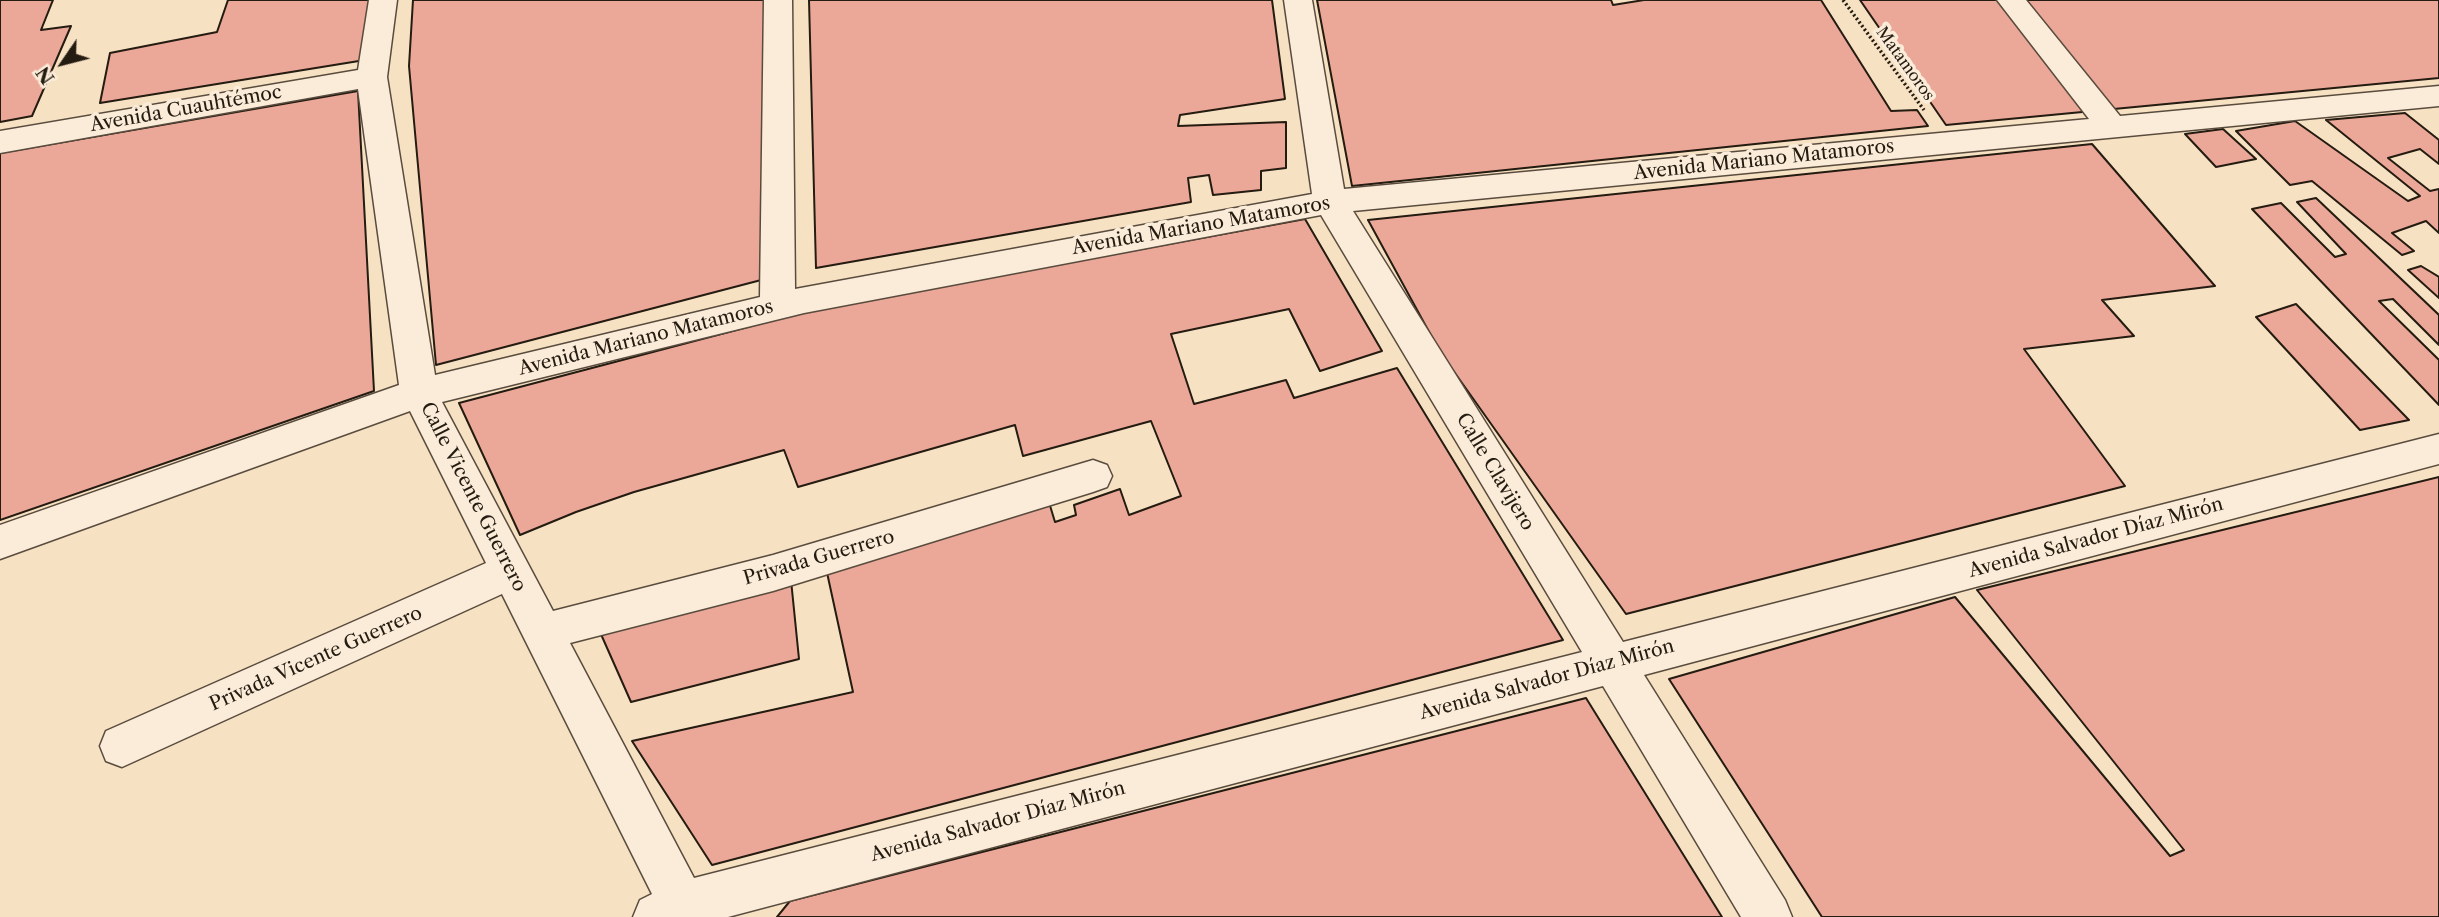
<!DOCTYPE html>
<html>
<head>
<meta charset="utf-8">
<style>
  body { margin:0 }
  #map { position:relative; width:2439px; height:917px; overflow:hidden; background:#f7e1c3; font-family:"Libre Caslon Text",serif }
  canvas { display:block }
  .north { position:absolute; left:28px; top:28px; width:70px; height:70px; -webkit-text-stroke:5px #faecd8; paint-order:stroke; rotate:235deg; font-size:19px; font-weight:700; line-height:28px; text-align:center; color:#241b11 }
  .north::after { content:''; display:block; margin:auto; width:24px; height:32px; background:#241b11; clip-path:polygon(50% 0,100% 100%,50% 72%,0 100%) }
</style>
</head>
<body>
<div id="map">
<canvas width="2439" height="917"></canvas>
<div class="north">N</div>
</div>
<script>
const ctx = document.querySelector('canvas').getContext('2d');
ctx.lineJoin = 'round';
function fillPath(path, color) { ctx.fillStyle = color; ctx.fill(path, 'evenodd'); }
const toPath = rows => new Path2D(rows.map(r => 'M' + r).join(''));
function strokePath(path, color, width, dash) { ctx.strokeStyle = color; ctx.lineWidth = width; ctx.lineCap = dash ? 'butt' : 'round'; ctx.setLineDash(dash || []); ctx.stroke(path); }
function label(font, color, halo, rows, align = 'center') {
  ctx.font = font + ' "Libre Caslon Text",serif'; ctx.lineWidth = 7; ctx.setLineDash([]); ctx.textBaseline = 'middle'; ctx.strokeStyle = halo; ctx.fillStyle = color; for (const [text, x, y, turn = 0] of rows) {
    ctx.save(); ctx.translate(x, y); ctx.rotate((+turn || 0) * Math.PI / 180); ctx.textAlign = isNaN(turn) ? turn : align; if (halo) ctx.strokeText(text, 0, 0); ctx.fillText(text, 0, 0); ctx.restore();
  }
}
const building = toPath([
  [0,0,53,0,41,30,71,26,32,116,0,122,0,0],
  [228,0,370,0,365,60,100,103,110,53,217,32,228,0],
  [413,0,768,0,765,279,436,365,409,66,413,0],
  [809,0,1272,0,1285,99,1180,115,1178,126,1286,122,1286,168,1261,171,1261,190,1213,195,1209,175,1188,178,1191,202,816,268,809,0],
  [1317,0,1611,0,1613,5,1644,0,1821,0,1891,111,1917,110,1928,126,1352,186,1317,0],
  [1860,0,2439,0,2439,78,1946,125,1860,0],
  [358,91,374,391,0,520,0,153,358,91],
  [2405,113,2439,140,2439,164,2420,149,2388,158,2430,191,2439,189,2439,233,2426,221,2392,233,2414,251,2402,255,2312,181,2290,185,2236,131,2295,121,2408,201,2420,196,2326,120,2405,113],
  [2223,129,2256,159,2216,167,2185,134,2223,129],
  [2092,144,2215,286,2102,300,2134,336,2024,349,2125,486,1626,614,1440,352,1368,220,2092,144],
  [2316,198,2439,315,2439,345,2393,299,2379,301,2439,360,2439,405,2252,209,2281,203,2335,257,2346,254,2297,202,2316,198],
  [1305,219,1382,351,1320,371,1289,309,1171,334,1194,404,1286,380,1294,398,1397,368,1563,640,712,865,632,741,853,692,826,568,1048,499,1055,522,1076,515,1074,505,1120,489,1129,515,1181,496,1151,421,1023,456,1015,425,798,487,784,450,634,492,576,512,520,535,459,403,820,308,1305,219],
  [2421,266,2439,277,2439,298,2408,270,2421,266],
  [2296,304,2409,420,2360,430,2256,317,2296,304],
  [2439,477,2439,917,1822,917,1669,679,1955,597,2170,856,2184,850,1977,590,2439,477],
  [791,580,799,659,631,702,600,632,791,580],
  [1586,698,1722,917,777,917,790,901,1586,698]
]);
fillPath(building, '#eba898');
strokePath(building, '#241b11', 2);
const minor = toPath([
  [369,0,397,0,387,77,435,375,760,297,764,0,792,0,795,289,1312,194,1284,0,1312,0,1344,189,2089,119,1997,0,2026,0,2120,116,2439,86,2439,106,1353,211,1623,642,2439,434,2439,464,1644,675,1785,900,1792,917,1741,917,1603,686,728,917,633,917,640,900,652,894,502,594,122,767,106,761,100,746,106,731,486,563,410,411,0,559,0,525,399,385,358,89,0,153,0,131,358,70,369,0],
  [1321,215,1582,652,694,878,570,643,773,591,1093,492,1107,487,1112,476,1107,465,1093,460,773,555,553,611,442,402,804,313,1321,215]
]);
strokePath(minor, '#594c3e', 3);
strokePath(toPath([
  [1843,0,1924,110]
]), '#241b11', 3.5, [2, 2.5]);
fillPath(minor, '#faecd8');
label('16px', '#241b11', '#faecd8', [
  ["Matamoros",1905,64,54]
]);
label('19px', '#241b11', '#faecd8', [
  ["Avenida Cuauhtémoc",186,109,-10],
  ["Avenida Mariano Matamoros",1764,160,-6],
  ["Avenida Mariano Matamoros",1201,226,-10],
  ["Avenida Mariano Matamoros",646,338,-14],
  ["Calle Clavijero",1495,472,59],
  ["Calle Vicente Guerrero",473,497,63],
  ["Avenida Salvador Díaz Mirón",2096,538,-15],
  ["Privada Guerrero",819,558,-16],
  ["Privada Vicente Guerrero",316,659,-24],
  ["Avenida Salvador Díaz Mirón",1547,680,-15],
  ["Avenida Salvador Díaz Mirón",998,822,-15]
]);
</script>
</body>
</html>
